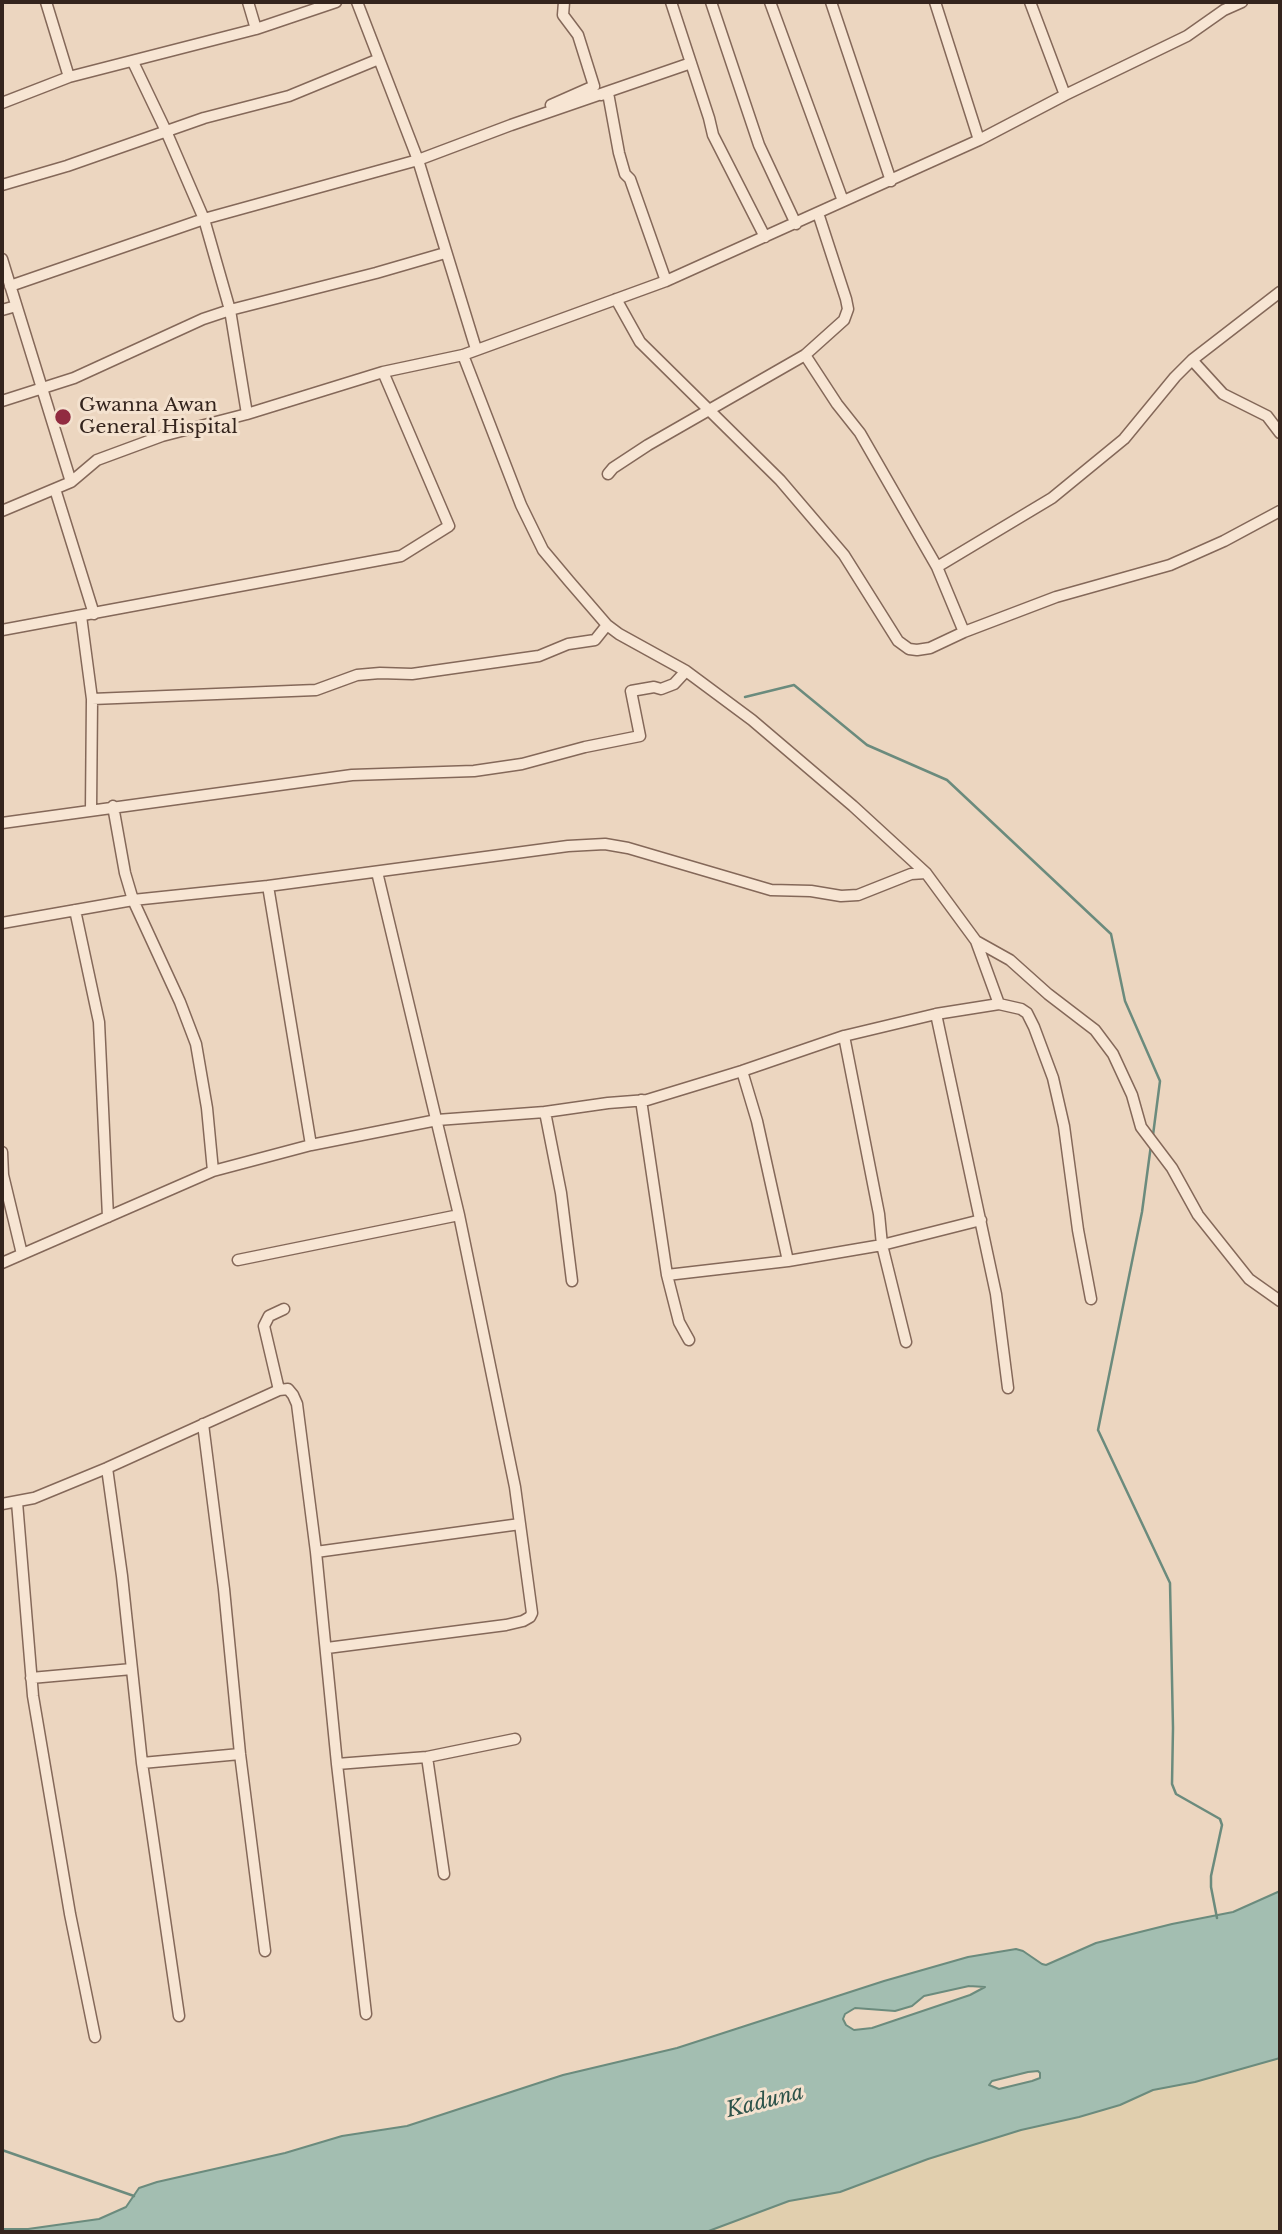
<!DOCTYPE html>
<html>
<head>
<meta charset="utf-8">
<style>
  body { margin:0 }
  #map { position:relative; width:1282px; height:2234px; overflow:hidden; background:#ecd6c0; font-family:"Libre Baskerville",serif }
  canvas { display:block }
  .frame { position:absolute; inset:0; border:4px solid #34241d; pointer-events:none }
</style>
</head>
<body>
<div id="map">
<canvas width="1282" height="2234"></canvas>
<div class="frame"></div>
</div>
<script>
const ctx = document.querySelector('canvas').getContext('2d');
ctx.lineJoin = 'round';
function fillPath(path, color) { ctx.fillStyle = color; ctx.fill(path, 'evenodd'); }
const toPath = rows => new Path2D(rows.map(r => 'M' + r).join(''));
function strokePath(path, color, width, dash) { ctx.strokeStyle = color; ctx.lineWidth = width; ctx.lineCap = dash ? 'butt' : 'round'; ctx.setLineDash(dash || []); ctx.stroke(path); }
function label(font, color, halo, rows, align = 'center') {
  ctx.font = font + ' "Libre Baskerville",serif'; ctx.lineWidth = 6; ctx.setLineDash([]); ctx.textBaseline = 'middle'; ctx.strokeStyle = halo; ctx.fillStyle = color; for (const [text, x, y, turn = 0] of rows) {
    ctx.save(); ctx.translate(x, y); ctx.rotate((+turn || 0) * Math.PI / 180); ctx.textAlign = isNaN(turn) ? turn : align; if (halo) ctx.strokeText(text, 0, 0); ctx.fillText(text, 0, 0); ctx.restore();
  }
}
fillPath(toPath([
  [1280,2058,1280,2232,706,2232,789,2201,840,2192,928,2159,1021,2130,1079,2117,1120,2105,1153,2090,1195,2082]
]), '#e1cfae');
const water = toPath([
  [1280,1891,1280,2058,1195,2082,1153,2090,1120,2105,1079,2117,1021,2130,928,2159,840,2192,789,2201,706,2232,2,2232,2,2229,28,2229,99,2219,126,2207,139,2188,157,2182,285,2153,342,2136,407,2126,563,2075,677,2048,884,1981,968,1957,1016,1949,1023,1951,1042,1964,1046,1965,1096,1943,1172,1924,1233,1912,1280,1891],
  [969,1986,985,1987,970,1995,872,2028,854,2030,846,2025,843,2019,845,2014,855,2008,895,2011,912,2006,924,1996,969,1986],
  [1038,2071,1040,2073,1040,2078,1032,2081,999,2089,989,2085,992,2081,1028,2072,1038,2071]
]);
fillPath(water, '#a3beb1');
strokePath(water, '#6b8b7d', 2);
strokePath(toPath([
  [745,697,794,685,867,745,947,780,1111,934,1125,1001,1160,1081,1153,1135],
  [1151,1145,1142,1212,1098,1430,1170,1583,1173,1728,1172,1784,1176,1794,1220,1819,1222,1825,1211,1876,1211,1887,1217,1918],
  [2,2150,134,2196]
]), '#6b8b7d', 2.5);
const minor = toPath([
  [46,2,69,77],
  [248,2,256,29],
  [357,2,418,160,476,349],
  [671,2,709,118,713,135,765,237],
  [711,2,759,145,796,224],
  [770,2,843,201],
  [831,2,891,181],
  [935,2,979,140],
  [1030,2,1065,95],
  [133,62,166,131,204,219,230,310,247,414],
  [601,95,608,93,619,153,625,174,630,179,666,281],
  [2,103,69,77,256,29,336,2],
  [551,105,594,86,578,35,563,15,564,2],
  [2,185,67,166,204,118,289,96,379,59],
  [2,259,71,482],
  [10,286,204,219,418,160,511,125,691,63],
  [616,299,640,342,780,480,844,555,898,641,909,649,917,650,930,648,964,632,1056,597,1170,565,1224,541,1280,511],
  [2,310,16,306],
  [463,355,521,505,543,550,569,581,607,625,619,634,686,671,752,720,853,806,926,873,976,941,999,1004,1021,1009,1027,1013,1034,1027,1053,1078,1064,1126,1078,1230,1091,1299],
  [805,355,837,404,860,433,937,567,964,632],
  [1192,360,1223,394,1267,416,1280,433],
  [2,401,74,378,203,319,230,310,376,273,445,253],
  [608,474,613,468,648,445,805,355,844,320,848,309,846,299,818,213],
  [55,489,94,614],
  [2,511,71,482,97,460,162,436,247,414,383,372,463,355,666,281,979,140,1065,95,1187,36,1224,10,1242,2],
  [937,567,1052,498,1124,439,1175,377,1192,360,1280,292],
  [81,616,92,699,91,810],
  [2,630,401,556,449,526,383,372],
  [92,699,316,690,357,675,380,673,412,674,539,656,568,644,595,640,607,625],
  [113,806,125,873,133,900,180,1002,196,1044,207,1108,213,1171],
  [2,823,352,775,474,771,522,764,585,747,640,736,631,691,654,687,661,689,674,684,686,671],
  [268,886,311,1145],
  [75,910,99,1022,108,1217],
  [2,923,133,900,268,886,568,846,605,844,628,848,771,890,811,891,841,896,858,895,911,874,926,873],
  [976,941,1010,960,1048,994,1095,1030,1113,1054,1132,1095,1141,1127,1172,1168,1198,1215,1249,1279,1280,1301],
  [936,1014,996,1294,1008,1388],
  [844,1036,879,1214,882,1245,906,1342],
  [742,1071,757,1121,788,1261],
  [641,1100,667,1275,679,1322,689,1340],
  [545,1112,561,1193,572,1281],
  [2,1152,3,1175,22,1254],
  [238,1260,459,1215],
  [2,1263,213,1171,311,1145,437,1120,545,1112,608,1103,647,1100,742,1071,844,1036,936,1014,999,1004],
  [667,1275,788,1261,882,1245,981,1220],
  [279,1390,264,1326,269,1316,284,1309],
  [203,1424,224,1589,240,1754,265,1951],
  [107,1468,122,1576,142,1763,179,2016],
  [17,1502,33,1696,70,1914,95,2037],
  [2,1504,34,1498,107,1468,279,1390,288,1389,293,1395,297,1404,316,1552,337,1764,366,2014],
  [316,1552,520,1524],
  [327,1648,506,1625,523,1621,530,1617,532,1613,515,1487,459,1215,377,872],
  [31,1678,132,1669],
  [427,1757,444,1874],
  [142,1763,240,1754],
  [337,1764,427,1757,515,1739]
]);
strokePath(minor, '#846859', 13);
strokePath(minor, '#f7e5d3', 10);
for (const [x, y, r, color] of [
  [63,417,9,"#912b40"]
]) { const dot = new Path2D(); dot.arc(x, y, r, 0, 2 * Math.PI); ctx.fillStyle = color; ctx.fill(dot); strokePath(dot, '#f4e2cf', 2.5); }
label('19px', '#34241d', '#f4e2cf', [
  ["Gwanna Awan",79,406],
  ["General Hispital",79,428]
], 'left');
label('italic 21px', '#2d534a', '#f4e2cf', [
  ["Kaduna",765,2102,-14]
]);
</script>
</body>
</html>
